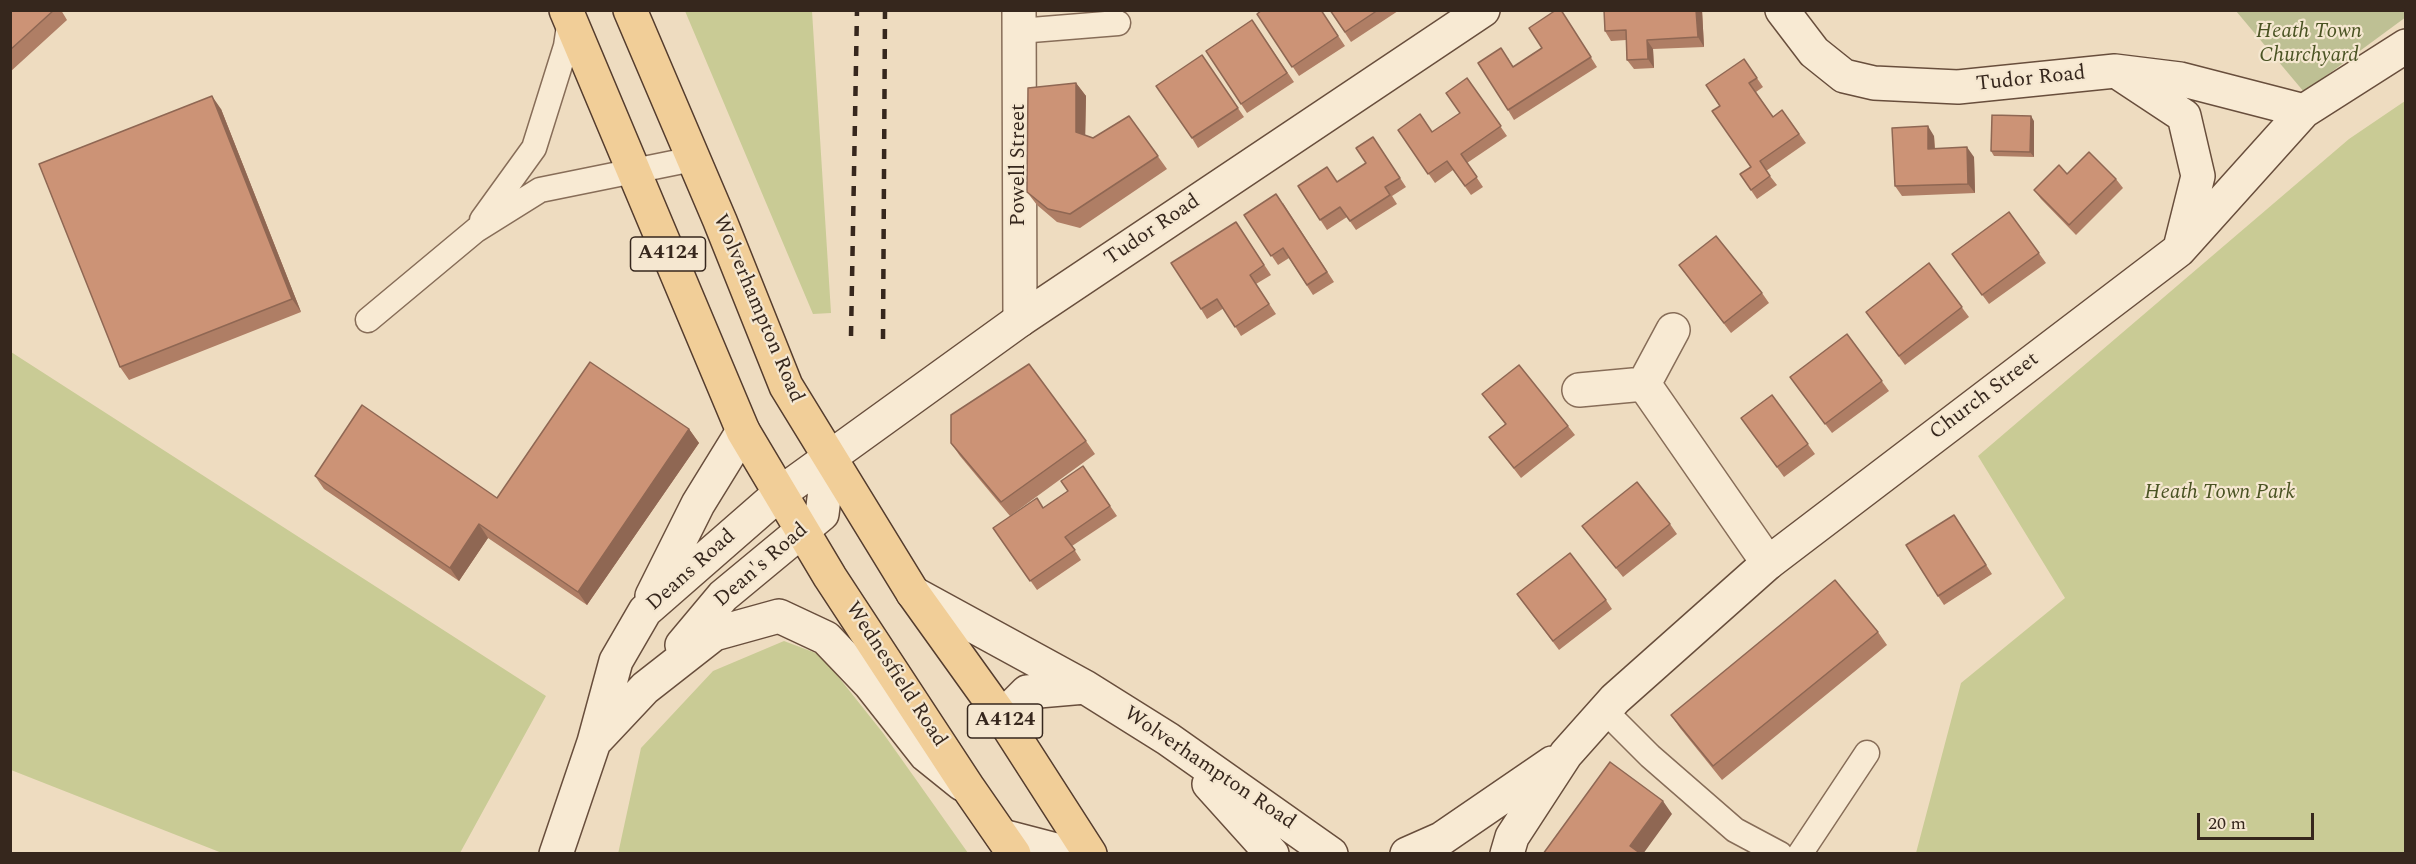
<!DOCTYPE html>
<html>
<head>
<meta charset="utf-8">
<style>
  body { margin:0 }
  #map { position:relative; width:2416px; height:864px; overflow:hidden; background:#eedcc0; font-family:Spectral,serif }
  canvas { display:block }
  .frame { position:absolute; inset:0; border:12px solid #36271d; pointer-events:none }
  .scale { position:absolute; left:2197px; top:813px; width:117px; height:27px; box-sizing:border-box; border:3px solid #36271d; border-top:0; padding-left:8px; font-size:18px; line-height:21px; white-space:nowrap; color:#36271d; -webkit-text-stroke:4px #f5e7d0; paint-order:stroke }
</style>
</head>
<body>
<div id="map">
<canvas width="2416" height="864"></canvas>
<div class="frame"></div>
<div class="scale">20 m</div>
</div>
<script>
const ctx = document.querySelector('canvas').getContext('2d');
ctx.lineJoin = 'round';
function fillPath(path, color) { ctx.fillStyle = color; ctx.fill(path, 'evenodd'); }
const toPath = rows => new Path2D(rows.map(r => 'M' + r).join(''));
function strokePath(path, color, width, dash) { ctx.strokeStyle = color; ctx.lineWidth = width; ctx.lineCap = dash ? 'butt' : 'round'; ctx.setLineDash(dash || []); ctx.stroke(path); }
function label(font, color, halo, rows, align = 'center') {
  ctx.font = font + ' Spectral,serif'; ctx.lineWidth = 4.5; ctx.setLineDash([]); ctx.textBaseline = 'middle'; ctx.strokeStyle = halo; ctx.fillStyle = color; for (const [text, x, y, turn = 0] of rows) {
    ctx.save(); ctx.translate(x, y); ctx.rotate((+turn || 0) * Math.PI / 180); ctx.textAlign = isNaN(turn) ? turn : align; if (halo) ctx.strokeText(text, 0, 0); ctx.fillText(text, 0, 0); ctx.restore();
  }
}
fillPath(toPath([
  [685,11,812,11,831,313,813,314],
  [2405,101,2405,853,1916,853,1961,683,2065,598,1978,456,2349,139],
  [11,352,546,696,460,853,222,853,11,770],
  [784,641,821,655,883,733,968,853,618,854,641,748,713,671]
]), '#c9cb95');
fillPath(toPath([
  [2405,10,2406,17,2304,92,2236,11]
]), '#bec094');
const lane = toPath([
  [1019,31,1118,23],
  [482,220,534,148,566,46,570,19],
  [368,320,476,230,540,190,693,159],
  [1605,711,1650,756,1735,830,1780,854],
  [1800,854,1867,753]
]);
const street = toPath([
  [1019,10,1020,320],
  [1644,384,1768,563],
  [1579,390,1644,384,1673,330]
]);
const secondary = toPath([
  [1782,10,1814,52,1844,76,1874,83,1958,87,2115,71,2180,79,2304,111],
  [2122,75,2184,116,2198,176,2181,244],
  [913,593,1085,687,1168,739,1331,854],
  [652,596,698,504,743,431],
  [682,645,723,596,822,514,829,459],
  [1002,717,1027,692,1085,687],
  [597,739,645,688,714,634,779,616,826,638,870,684,926,755,962,784],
  [1209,784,1272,854],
  [1002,836,1071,854],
  [556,854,594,742,616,661,645,611,779,494,1020,320,1483,10],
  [1407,854,1441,839,1552,763],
  [1507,854,1512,837,1566,754,1615,699,1768,563,2179,250,2304,111,2406,46]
]);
const primary = toPath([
  [566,10,743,431,830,577,969,789,1014,854],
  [630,10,720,221,786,386,913,593,1002,717,1090,854]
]);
strokePath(lane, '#876d58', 27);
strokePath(street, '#876d58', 36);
strokePath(secondary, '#684e3c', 36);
strokePath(primary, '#543c2d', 36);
strokePath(lane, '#f8ead3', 24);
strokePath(street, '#f8ead3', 33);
strokePath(secondary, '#f8ead3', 33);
strokePath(primary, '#f1ce98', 33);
strokePath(toPath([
  [851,336,857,10],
  [883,339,885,10]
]), '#36271d', 4.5, [10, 10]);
fillPath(toPath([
  [10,10,61,10,67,20,10,72],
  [1321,10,1345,46,1299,76,1257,14],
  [1330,10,1397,10,1398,11,1351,42],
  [1561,10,1597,67,1514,120,1508,110,1508,58,1513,67,1542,48],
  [1702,10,1704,47,1653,49,1654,68,1634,69,1627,60,1626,40,1611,41,1605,31],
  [1252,20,1294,82,1247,113,1206,51],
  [1202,55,1244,117,1198,148,1192,138],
  [1744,59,1763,87,1756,92,1773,117,1782,110,1806,143,1766,171,1777,185,1757,199,1740,174,1751,167,1720,106],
  [1467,78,1507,136,1467,163,1483,187,1471,195,1453,170,1435,183,1398,130,1432,132,1460,113],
  [1076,83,1086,96,1085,136,1093,138,1129,116,1167,169,1080,228,1057,222,1037,205,1027,192],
  [221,109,301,312,129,380,120,367],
  [2034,121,2034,157,1994,156,1991,151],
  [1934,136,1935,148,1974,157,1975,193,1902,196,1895,186],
  [1373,137,1406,187,1392,196,1397,204,1356,230,1347,217,1327,230,1298,186,1337,182,1366,163],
  [2067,174,2116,179,2123,188,2076,235,2041,199,2034,190],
  [1283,203,1334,282,1313,295,1289,258,1278,265,1244,215],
  [2009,212,2046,263,1989,304,1952,254],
  [1236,222,1271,275,1256,284,1276,314,1241,336,1224,308,1207,319,1201,309],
  [1929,263,1969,317,1905,365,1866,312],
  [1679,265,1762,293,1769,303,1731,333],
  [1847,334,1889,391,1832,433,1790,377],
  [1482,394,1568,426,1575,435,1521,478,1489,437,1505,424],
  [1772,395,1815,454,1784,477,1741,418],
  [689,429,699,443,587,605,488,538,459,581,324,489,315,476,497,498],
  [1086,441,1095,454,1010,516,960,456,951,443],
  [1083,466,1117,516,1072,546,1081,560,1037,590,993,528,1043,508,1068,491],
  [1670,524,1677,534,1623,577,1582,526],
  [1960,524,1992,574,1944,605,1938,596],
  [1517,594,1606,600,1612,609,1559,650],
  [1878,632,1887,645,1722,780,1680,728,1671,715]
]), '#af7e65');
fillPath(toPath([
  [1696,10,1702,10,1704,47,1698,37],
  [1647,40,1653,49,1654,68,1648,59],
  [1076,83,1086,96,1085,145,1076,132],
  [212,96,221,109,301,312,292,299],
  [2031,116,2034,121,2034,157,2030,152],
  [1928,126,1934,136,1935,158,1928,149],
  [1967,147,1974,157,1975,193,1968,184],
  [689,429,699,443,587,605,578,592],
  [479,524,488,538,459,581,450,568],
  [1663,801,1672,814,1643,854,1635,854,1630,846]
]), '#8f6753');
const building = toPath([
  [10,10,54,10,10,50,10,10],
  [1262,10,1321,10,1338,36,1292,67,1257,14,1262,10],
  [1330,10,1378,10,1345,32,1330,10],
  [1556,10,1561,10,1591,57,1508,110,1478,63,1501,48,1513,67,1542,48,1529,28,1556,10],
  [1604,10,1696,10,1698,37,1647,40,1648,59,1627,60,1626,30,1605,31,1604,10],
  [1252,20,1287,73,1241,104,1206,51,1252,20],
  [1202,55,1238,108,1192,138,1156,86,1202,55],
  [1744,59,1757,78,1749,83,1773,117,1782,110,1799,134,1760,161,1770,176,1751,190,1740,174,1751,167,1712,111,1720,106,1706,85,1744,59],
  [1467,78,1501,126,1461,154,1477,177,1465,186,1447,161,1428,174,1398,130,1420,114,1432,132,1460,113,1446,93,1467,78],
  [1076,83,1076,132,1093,138,1129,116,1158,156,1070,214,1048,209,1027,192,1028,88,1076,83],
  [212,96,292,299,120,367,39,164,212,96],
  [1992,115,2031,116,2030,152,1991,151,1992,115],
  [1928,126,1928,149,1967,147,1968,184,1895,186,1892,128,1928,126],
  [1373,137,1400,178,1385,187,1390,195,1350,221,1340,207,1320,220,1298,186,1327,167,1337,182,1366,163,1356,148,1373,137],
  [2089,152,2116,179,2069,225,2034,190,2059,165,2067,174,2089,152],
  [1276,194,1327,272,1307,285,1283,248,1271,256,1244,215,1276,194],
  [2009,212,2039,253,1982,295,1952,254,2009,212],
  [1236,222,1264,265,1250,275,1269,304,1235,327,1217,299,1201,309,1171,263,1236,222],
  [1716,236,1762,293,1724,323,1679,265,1716,236],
  [1929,263,1962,307,1899,356,1866,312,1929,263],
  [1847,334,1882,381,1825,424,1790,377,1847,334],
  [590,362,689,429,578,592,479,524,450,568,315,476,362,405,497,498,590,362],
  [1029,364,1086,441,1001,502,951,443,951,415,1029,364],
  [1519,365,1568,426,1514,468,1489,437,1506,424,1482,394,1519,365],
  [1772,395,1808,444,1777,467,1741,418,1772,395],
  [1083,466,1110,506,1065,537,1075,550,1030,581,993,528,1037,498,1043,508,1068,491,1061,481,1083,466],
  [1637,482,1670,524,1616,568,1582,526,1637,482],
  [1954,515,1986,565,1938,596,1906,545,1954,515],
  [1570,553,1606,600,1553,641,1517,594,1570,553],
  [1835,580,1878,632,1713,766,1671,715,1835,580],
  [1610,762,1663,801,1630,846,1641,854,1543,854,1610,762]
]);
fillPath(building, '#cc9376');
strokePath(building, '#8f6753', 1.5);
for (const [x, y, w] of [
  [668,254,75],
  [1005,721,75]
]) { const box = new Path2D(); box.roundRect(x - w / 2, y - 17, w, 34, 4.5); ctx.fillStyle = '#f5e7d0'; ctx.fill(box); strokePath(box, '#36271d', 1.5); }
label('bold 20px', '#36271d', null, [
  ["A4124",668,254],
  ["A4124",1005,721]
]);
label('italic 21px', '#4a5323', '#f5e7d0', [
  ["Heath Town",2309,33],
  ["Churchyard",2309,57],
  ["Heath Town Park",2220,494]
]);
label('21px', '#36271d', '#f5e7d0', [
  ["Tudor Road",2031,80,-6],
  ["Powell Street",1020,165,-90],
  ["Tudor Road",1153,231,-34],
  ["Wolverhampton Road",757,309,67],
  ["Church Street",1985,397,-37],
  ["Dean's Road",762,566,-41],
  ["Deans Road",692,571,-42],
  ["Wednesfield Road",895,675,57],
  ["Wolverhampton Road",1209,769,34]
]);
</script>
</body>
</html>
